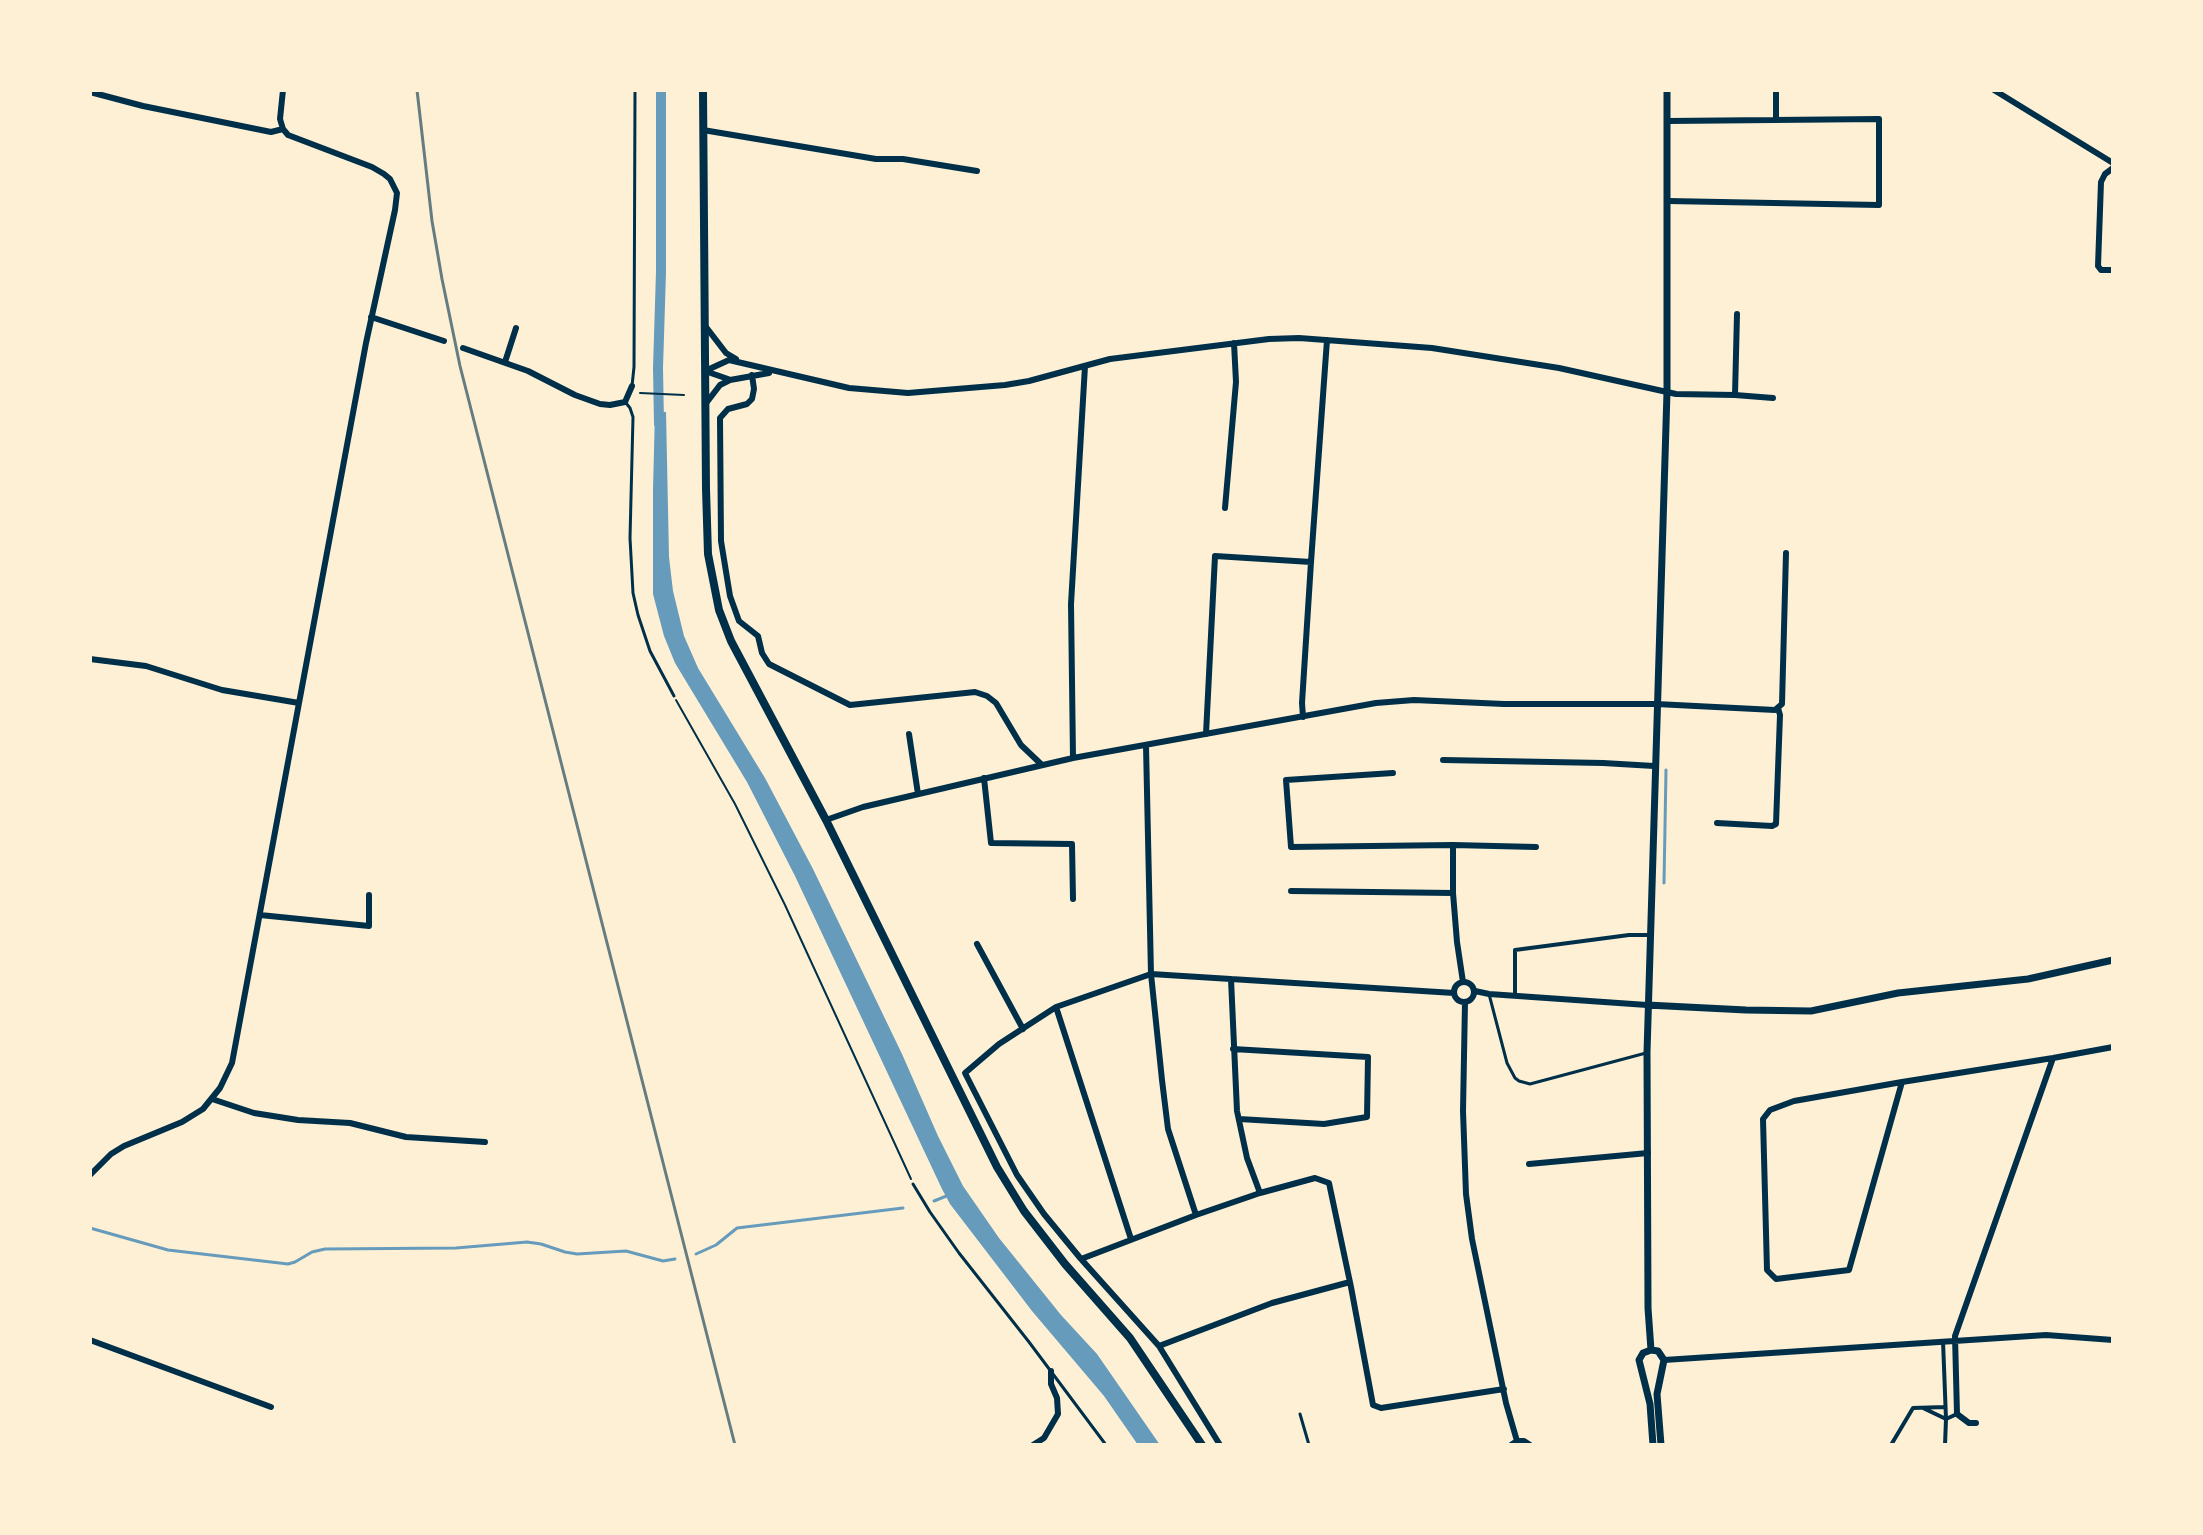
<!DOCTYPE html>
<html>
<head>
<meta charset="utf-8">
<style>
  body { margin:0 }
  #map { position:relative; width:2203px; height:1535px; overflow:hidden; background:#fdf0d5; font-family:Inter,sans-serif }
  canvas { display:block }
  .frame { position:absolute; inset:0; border:92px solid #fdf0d5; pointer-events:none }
</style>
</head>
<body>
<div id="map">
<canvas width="2203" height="1535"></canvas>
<div class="frame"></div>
</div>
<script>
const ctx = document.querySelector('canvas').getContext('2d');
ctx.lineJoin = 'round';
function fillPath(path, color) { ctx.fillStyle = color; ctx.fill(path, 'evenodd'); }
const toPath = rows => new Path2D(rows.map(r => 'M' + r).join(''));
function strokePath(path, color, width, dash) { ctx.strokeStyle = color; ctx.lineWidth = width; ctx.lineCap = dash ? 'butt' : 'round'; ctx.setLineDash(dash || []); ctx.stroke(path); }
fillPath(toPath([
  [655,411,666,412,669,557,673,591,684,636,698,668,765,778,813,869,902,1054,938,1136,963,1186,999,1238,1061,1315,1097,1354,1160,1445,1138,1445,1104,1396,1032,1311,950,1204,942,1189,795,876,747,782,675,663,664,636,653,594,653,489]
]), '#669bbc');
strokePath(toPath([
  [1664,883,1666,770],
  [934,1201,949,1195],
  [90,1228,168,1250,288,1264,295,1262,312,1252,325,1249,456,1248,527,1242,541,1244,565,1252,577,1254,626,1251,663,1261,675,1259],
  [696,1254,716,1245,737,1228,903,1208]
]), '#669bbc', 3);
strokePath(toPath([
  [659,424,658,368,661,272,661,90]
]), '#669bbc', 10);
strokePath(toPath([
  [640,393,684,395],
  [676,700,735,804,785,905,911,1179]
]), '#003049', 2);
strokePath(toPath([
  [632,386,634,367,635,90],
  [626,403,630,408,633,417,630,538,633,593,638,615,650,651,674,696],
  [1489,994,1507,1063,1515,1078,1519,1081,1530,1084,1646,1053],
  [913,1184,930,1212,959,1253,1029,1342,1106,1445],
  [1300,1414,1309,1445]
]), '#003049', 3);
strokePath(toPath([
  [1515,996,1515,950,1629,935,1650,935],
  [1943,1341,1946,1419],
  [1923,1408,1946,1419],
  [1891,1445,1913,1408,1945,1407],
  [1945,1445,1946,1419,1957,1414]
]), '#003049', 4);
strokePath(toPath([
  [1776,90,1776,120],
  [1994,90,2113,163],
  [90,92,143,106,271,132,283,129],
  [1668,121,1879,119,1879,205,1668,201],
  [703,130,876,159,903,159,977,171],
  [2113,168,2105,174,2101,182,2098,266,2101,270,2113,270],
  [371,317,444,341],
  [706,327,726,353,736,359],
  [463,348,528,371,575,395,600,404,610,405,625,402,632,386],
  [505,362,516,328],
  [705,371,729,360,849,388,908,393,1005,385,1029,381,1110,359,1269,339,1299,338,1432,348,1559,368,1676,394,1735,395,1737,314],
  [705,371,728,379],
  [752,375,754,389,752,399,747,404,728,409,720,418,721,541,730,596,739,621,758,636,762,653,769,664,850,705,975,692,987,696,996,703,1021,745,1042,765],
  [1735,395,1773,398],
  [707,402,720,385,730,380,769,373],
  [1225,508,1236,382,1234,343],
  [90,659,146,666,222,690,299,703],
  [1303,717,1302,703,1311,562,1327,340],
  [909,734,918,794],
  [1206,734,1215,556,1311,562],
  [1146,746,1151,974,1162,1080,1168,1129,1196,1215],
  [1073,758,1071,604,1085,366],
  [1443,760,1603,763,1654,766],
  [1393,773,1286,780,1291,847,1453,845,1536,847],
  [984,778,991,843,1072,844,1073,899],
  [826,820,863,807,1073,758,1376,703,1414,700,1504,704,1656,704,1775,710,1782,704,1786,553],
  [1717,823,1772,826,1776,824,1780,715,1778,708],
  [1453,845,1453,893,1457,942,1463,982],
  [1291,891,1453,893],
  [260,915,369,926,369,895],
  [977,944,1023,1029],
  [1231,979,1237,1111,1247,1158,1260,1193],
  '1454 992a10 10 0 1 1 20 0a10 10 0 1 1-20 0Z',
  [1475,991,1489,994,1647,1005],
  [1465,1002,1463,1111,1466,1194,1472,1239,1506,1403,1517,1441],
  [1056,1007,1131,1239],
  [1233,1049,1368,1057,1367,1117,1324,1124,1239,1119],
  [1902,1082,1849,1270,1776,1279,1767,1270,1763,1119,1770,1110,1794,1101,1902,1082,2053,1058,2113,1047],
  [212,1099,254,1113,298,1120,350,1123,406,1137,485,1142],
  [1529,1164,1648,1153],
  [90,1175,111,1154,124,1146,182,1122,203,1109,220,1088,232,1063,366,343,395,210,397,193,390,179,384,174,372,167,288,135,283,129,280,119,283,90],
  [1081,1259,1196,1215,1260,1193,1315,1178,1329,1183,1351,1287,1373,1405,1381,1408,1504,1389],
  [90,1340,271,1407],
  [1159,1346,1272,1303,1350,1282],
  [1664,1360,2046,1335,2113,1340],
  [1976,1423,1969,1423,1957,1414,1955,1336,2053,1058],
  [1033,1445,1044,1438,1058,1414,1057,1398,1051,1384,1051,1371],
  [1220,1445,1159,1346,1081,1259,1044,1214,1017,1175,965,1073,999,1044,1056,1007,1151,974,1454,993],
  [1511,1445,1517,1441,1524,1441,1530,1445]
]), '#003049', 6);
strokePath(toPath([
  [1647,1005,1746,1010,1811,1011,1898,993,2028,979,2113,960],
  [1651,1350,1648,1308,1647,1052,1667,392,1667,90],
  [1651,1350,1658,1351,1664,1360,1657,1394,1661,1445],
  [1651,1350,1643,1353,1639,1360,1650,1404,1653,1445]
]), '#003049', 7);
strokePath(toPath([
  [703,90,706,489,708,554,719,610,731,641,826,820,997,1167,1024,1211,1065,1264,1130,1338,1202,1445]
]), '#003049', 8);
strokePath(toPath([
  [417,90,432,221,442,279,460,366,735,1445]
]), '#657d81', 3);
</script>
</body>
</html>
